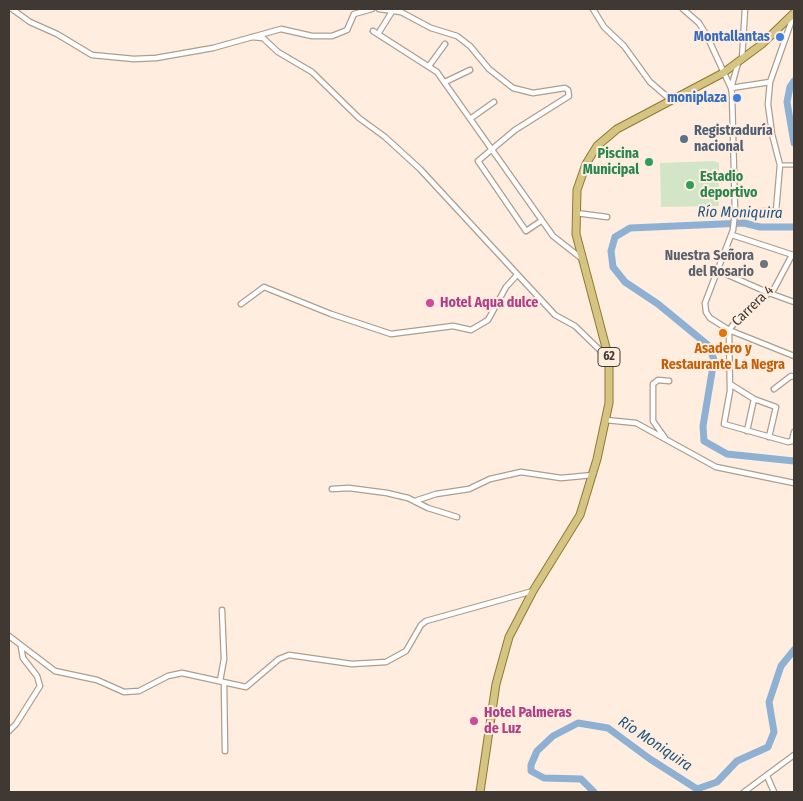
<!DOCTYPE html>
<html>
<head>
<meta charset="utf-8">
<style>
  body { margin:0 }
  #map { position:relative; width:803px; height:801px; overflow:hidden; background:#ffeedf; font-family:"Fira Sans Condensed",sans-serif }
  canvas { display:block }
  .frame { position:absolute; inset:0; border:10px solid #403933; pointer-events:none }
</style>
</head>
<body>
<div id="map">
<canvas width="803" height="801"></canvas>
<div class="frame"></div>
</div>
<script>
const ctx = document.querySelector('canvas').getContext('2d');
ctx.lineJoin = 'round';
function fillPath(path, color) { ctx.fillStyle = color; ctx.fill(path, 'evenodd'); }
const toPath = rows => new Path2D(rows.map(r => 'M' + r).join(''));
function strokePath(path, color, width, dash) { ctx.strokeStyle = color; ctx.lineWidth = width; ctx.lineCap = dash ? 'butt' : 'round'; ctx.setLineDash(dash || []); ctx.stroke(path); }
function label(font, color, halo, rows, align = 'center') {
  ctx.font = font + ' "Fira Sans Condensed",sans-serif'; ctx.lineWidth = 4; ctx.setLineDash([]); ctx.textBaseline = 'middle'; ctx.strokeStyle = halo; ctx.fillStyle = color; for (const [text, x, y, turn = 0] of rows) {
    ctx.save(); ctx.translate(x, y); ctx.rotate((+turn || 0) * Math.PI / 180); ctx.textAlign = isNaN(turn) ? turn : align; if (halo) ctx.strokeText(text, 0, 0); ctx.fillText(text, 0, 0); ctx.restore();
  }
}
fillPath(toPath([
  [714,161,719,163,719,206,661,207,660,163]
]), '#d2e5c6');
strokePath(toPath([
  [794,81,790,87,787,102,794,143],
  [794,227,760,227,744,223,630,228,615,237,611,251,613,267,625,282,658,304,709,346,714,360,703,426,704,441,727,454,794,461],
  [594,792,581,779,544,778,531,771,531,765,537,751,553,736,578,723,608,728,650,759,697,789,717,782,737,761,768,747,774,732,769,702,781,666,794,650]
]), '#8eb0d3', 7);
const pedestrian = toPath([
  [780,165,794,165]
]);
const minor = toPath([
  [12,9,30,22,57,34,92,55,134,59,156,58,213,48,281,29,312,36,332,36,347,30,354,14,372,9],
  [379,9,401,12,431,28,457,36,470,46,489,69,513,88,533,93,565,88,568,90,569,96,515,130,478,161,526,231,541,221],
  [593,9,604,27,624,46,650,82,671,100],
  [683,9,699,23,707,36,731,88,732,94,735,212,733,230,705,303,706,312,710,318,729,330,794,356],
  [373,31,437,72,553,236,581,258],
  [378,34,393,10],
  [252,37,263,38,278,52,312,72,359,118,385,137,420,169,555,315,575,326,607,357],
  [742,59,745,9],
  [429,66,445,44],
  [445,82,470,70],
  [731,88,770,82],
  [731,88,738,63],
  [470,119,494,102],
  [735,212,776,211,780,165,772,134,768,104,770,82,794,14],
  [576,213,607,217],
  [732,235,793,255],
  [792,255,774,289,739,317,729,330,730,391,724,424,788,442,792,441,794,432],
  [719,271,769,293,794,302],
  [241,304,264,287,331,314,391,334,453,326,471,330,488,320,506,287,517,275],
  [730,384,754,399,776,407,769,437],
  [774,389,791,376,794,377],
  [606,420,636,423,716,467,794,483],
  [747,431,754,399],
  [665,438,653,421,653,384,658,380,669,381],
  [332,489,349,488,387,493,408,498,428,508,457,517],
  [415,501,436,494,469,489,490,479,521,472,561,478,593,475],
  [9,636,55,671,97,680,124,692,139,691,168,676,182,673,246,687,279,659,289,655,352,664,386,662,406,651,421,625,426,621,533,591],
  [220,681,224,659,222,610],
  [224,683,225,751],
  [9,731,16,724,40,686,37,676,23,658,21,647],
  [767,776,774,792],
  [744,792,794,755]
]);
const primary = toPath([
  [480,792,496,684,509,637,533,591,580,515,597,459,609,403,609,359,576,234,577,190,586,164,597,146,617,129,723,73,762,44,794,13]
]);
strokePath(pedestrian, '#ae9e90', 5.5);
strokePath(minor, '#ae9e90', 7);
strokePath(primary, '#8f7931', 9);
strokePath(pedestrian, '#fff', 3);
strokePath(minor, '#fff', 4.5);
strokePath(primary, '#d6c483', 7);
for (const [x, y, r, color] of [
  [780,37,5,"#3f7fe0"],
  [737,98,5,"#3f7fe0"],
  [684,139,5,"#5c6f8a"],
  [649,162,5,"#2e9e5b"],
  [690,185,5,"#2e9e5b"],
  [764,264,5,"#6b7280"],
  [430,303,5,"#d1479c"],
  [723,333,5,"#e8710a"],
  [474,721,5,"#d1479c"]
]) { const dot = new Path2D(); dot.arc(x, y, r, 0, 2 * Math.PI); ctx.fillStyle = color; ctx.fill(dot); strokePath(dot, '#ffeedf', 2); }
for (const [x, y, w] of [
  [609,357,22]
]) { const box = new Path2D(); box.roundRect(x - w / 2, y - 9.5, w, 19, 4); ctx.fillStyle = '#ffeedf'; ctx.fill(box); strokePath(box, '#403933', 1); }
label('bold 12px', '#403933', null, [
  ["62",609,357]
]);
label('bold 14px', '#366cbe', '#ffeedf', [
  ["Montallantas",770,37],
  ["moniplaza",727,98]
], 'right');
label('bold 14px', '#4e5e75', '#ffeedf', [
  ["Registraduría",694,131],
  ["nacional",694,147]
], 'left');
label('bold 14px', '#27864d', '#ffeedf', [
  ["Piscina",639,154],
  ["Municipal",639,170],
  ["Estadio",700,177,"left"],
  ["deportivo",700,193,"left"]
], 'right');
label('bold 14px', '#5b616d', '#ffeedf', [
  ["Nuestra Señora",754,256],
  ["del Rosario",754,272]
], 'right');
label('bold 14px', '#b23c85', '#ffeedf', [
  ["Hotel Aqua dulce",440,303],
  ["Hotel Palmeras",484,713],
  ["de Luz",484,729]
], 'left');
label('14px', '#403933', '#ffeedf', [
  ["Carrera 4",753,306,-44]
]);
label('bold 14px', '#c56008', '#ffeedf', [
  ["Asadero y",723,349],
  ["Restaurante La Negra",723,365]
]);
label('italic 15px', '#235582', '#ffeedf', [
  ["Río Moniquira",740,213,1],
  ["Río Moniquira",655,744,34]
]);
</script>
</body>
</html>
